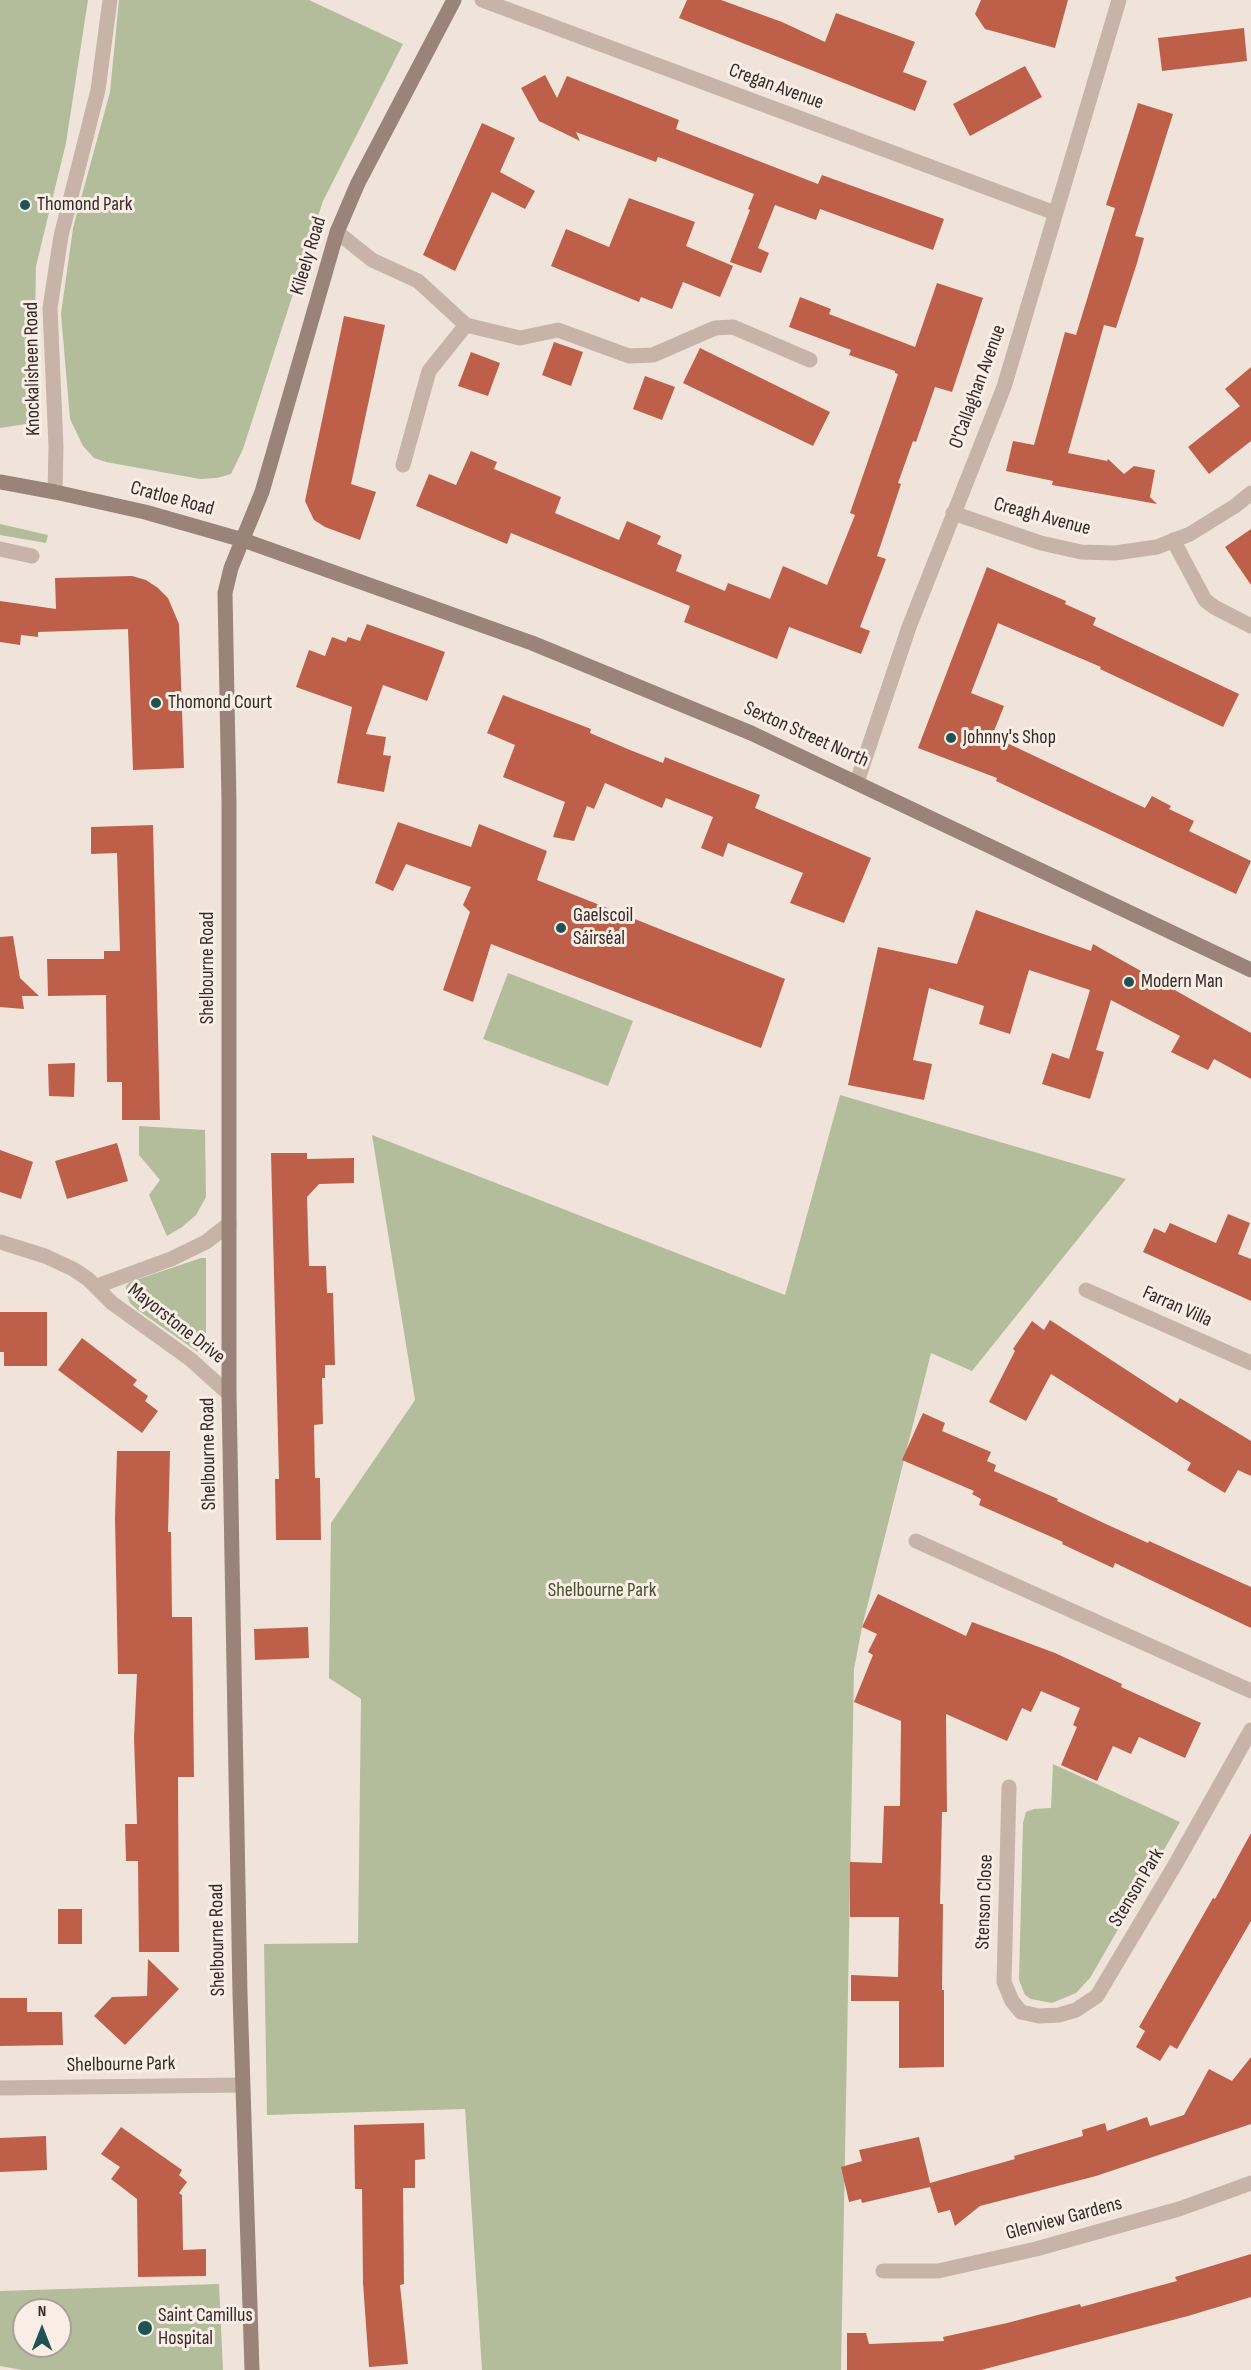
<!DOCTYPE html>
<html>
<head>
<meta charset="utf-8">
<style>
  body { margin:0 }
  #map { position:relative; width:1251px; height:2370px; overflow:hidden; background:#f0e4da; font-family:"Sofia Sans Condensed",sans-serif }
  canvas { display:block }
  .north { position:absolute; left:12px; top:2298px; width:60px; height:60px; box-sizing:border-box; background:#f8eee6; border:2px solid #aaa09a; border-radius:50%; rotate:0deg; font-size:16px; font-weight:700; line-height:24px; text-align:center; color:#342a27 }
  .north::after { content:''; display:block; margin:auto; width:21px; height:27px; background:#1f5252; clip-path:polygon(50% 0,100% 100%,50% 72%,0 100%) }
</style>
</head>
<body>
<div id="map">
<canvas width="1251" height="2370"></canvas>
<div class="north">N</div>
</div>
<script>
const ctx = document.querySelector('canvas').getContext('2d');
ctx.lineJoin = 'round';
function paint(path, color) {
  ctx.fillStyle = color;
  ctx.fill(path, 'evenodd');
}
function shape(rows) {
  const path = new Path2D();
  for (const r of rows) {
    path.moveTo(r[0], r[1]);
    for (let i = 2; i < r.length; i += 2) path.lineTo(r[i], r[i + 1]);
  }
  return path;
}
function stroke(path, color, width, dash) {
  ctx.strokeStyle = color;
  ctx.lineWidth = width;
  ctx.lineCap = dash ? 'butt' : 'round';
  ctx.setLineDash(dash || []);
  ctx.stroke(path);
}
function drawText(font, color, halo, rows, align = 'center') {
  ctx.font = font + ' "Sofia Sans Condensed",sans-serif';
  ctx.lineWidth = 6;
  ctx.setLineDash([]);
  ctx.textBaseline = 'middle';
  ctx.strokeStyle = halo;
  ctx.fillStyle = color;
  for (const [text, x, y, turn = 0] of rows) {
    ctx.save();
    ctx.translate(x, y);
    ctx.rotate((+turn || 0) * Math.PI / 180);
    ctx.textAlign = isNaN(turn) ? turn : align;
    if (halo) ctx.strokeText(text, 0, 0);
    ctx.fillText(text, 0, 0);
    ctx.restore();
  }
}
paint(shape([
  [0,0,88,0,66,143,36,266,33,423,0,428],
  [119,0,309,0,403,44,323,201,243,449,231,474,217,478,200,479,106,462,94,458,83,446,70,419,61,314,73,228,110,92],
  [0,524,48,535,46,543,0,535],
  [508,973,633,1021,608,1086,483,1039],
  [840,1095,1126,1179,972,1371,931,1353,862,1627,854,1669,841,2370,482,2370,465,2109,267,2115,264,1944,358,1943,361,1699,329,1678,331,1523,415,1400,372,1135,785,1295],
  [139,1126,205,1130,206,1197,196,1215,182,1227,167,1236,149,1195,160,1180,139,1155],
  [201,1258,206,1258,206,1352,198,1352,139,1311,130,1303,126,1292,126,1286,130,1282],
  [1053,1764,1180,1822,1090,1978,1076,1993,1052,2003,1031,1999,1025,1995,1019,1980,1023,1823,1026,1812,1034,1809,1051,1808],
  [219,2284,223,2370,22,2370,0,2366,0,2291],
  [24,2310,60,2310,60,2346,24,2346]
]), '#b4bd9b');
paint(shape([
  [687,0,721,0,782,22,825,42,836,13,915,42,903,72,927,81,915,111,679,18],
  [981,0,1068,0,1055,48,985,29,975,14],
  [1244,28,1247,61,1162,71,1158,38],
  [1025,66,1042,97,970,136,953,104],
  [545,75,557,98,567,76,679,120,676,129,818,184,822,175,944,219,933,250,820,209,816,220,775,205,758,248,769,253,761,273,730,262,750,210,748,209,754,194,664,159,658,157,656,162,576,132,580,141,539,121,521,88],
  [1138,103,1173,114,1135,236,1144,238,1137,263,1116,328,1104,325,1068,453,1107,461,1108,459,1124,474,1134,466,1155,470,1150,497,1157,504,1052,485,1053,481,1006,471,1013,441,1034,445,1065,332,1076,335,1115,208,1106,205],
  [482,123,515,138,500,172,535,191,525,209,492,192,455,271,423,255],
  [629,198,695,222,686,246,733,266,720,297,683,282,672,309,641,297,639,302,551,266,566,229,609,247],
  [937,283,983,298,952,392,935,387,916,442,913,441,898,483,901,484,877,556,886,559,860,627,870,631,861,654,789,627,777,659,684,622,690,606,511,533,507,544,416,506,429,474,456,485,471,451,497,462,494,469,561,497,555,513,619,540,627,521,661,536,657,544,682,555,676,571,725,591,728,583,770,599,783,566,827,585,855,515,850,513,898,374,895,373,895,371,849,355,851,350,789,327,800,297,831,309,829,314,915,347],
  [344,316,385,325,351,484,376,492,360,540,325,527,314,520,305,501],
  [554,342,583,352,571,386,542,375],
  [700,348,830,412,813,446,683,383],
  [471,352,500,363,488,396,458,386],
  [1251,367,1251,441,1209,474,1188,447,1240,406,1225,389],
  [645,376,675,387,662,420,633,409],
  [1251,529,1251,585,1225,547],
  [987,567,1066,601,1065,604,1096,618,1093,625,1239,694,1223,727,1100,669,1101,667,998,623,971,693,1004,706,992,736,1145,808,1152,796,1171,806,1169,809,1194,821,1189,831,1251,861,1236,894,996,781,997,778,918,748],
  [132,576,146,580,158,588,168,598,179,624,184,768,133,770,128,629,38,632,38,637,21,635,20,645,0,642,0,601,56,609,55,578],
  [367,624,445,652,427,701,383,685,366,734,386,737,383,755,391,756,384,792,337,783,352,707,296,687,309,650,325,656,332,637,346,642,348,637,360,641],
  [503,695,591,729,590,733,630,750,663,763,665,757,760,795,755,808,871,858,844,923,790,903,803,873,728,843,723,857,701,848,713,817,666,798,662,808,605,783,594,809,587,806,574,841,553,837,565,802,503,777,515,745,487,733],
  [398,822,471,847,479,824,547,851,537,880,785,979,761,1048,491,944,473,1002,443,990,470,912,463,905,471,887,406,864,393,891,375,883],
  [153,825,160,1120,122,1120,122,1082,107,1082,106,995,48,996,47,959,104,959,104,951,120,951,117,853,91,854,91,827],
  [976,910,1091,951,1093,944,1251,1033,1251,1079,1214,1059,1208,1070,1171,1052,1180,1036,1111,1000,1096,1050,1104,1052,1090,1099,1042,1084,1052,1053,1069,1059,1090,990,1029,970,1010,1034,979,1024,984,1006,929,988,913,1060,932,1064,924,1100,848,1085,878,947,957,964],
  [13,936,20,978,39,996,22,996,24,1009,0,1007,0,937],
  [75,1063,74,1097,49,1096,48,1064],
  [117,1143,128,1181,67,1199,55,1161],
  [0,1150,33,1162,21,1199,0,1192],
  [271,1153,307,1153,307,1159,354,1158,354,1183,319,1184,307,1197,309,1266,326,1266,327,1293,333,1293,335,1365,325,1365,325,1378,322,1378,323,1424,314,1425,315,1478,320,1478,321,1540,276,1540,275,1479,279,1479],
  [1228,1214,1250,1223,1238,1254,1251,1259,1251,1301,1143,1252,1154,1228,1165,1233,1170,1223,1216,1243],
  [0,1312,47,1312,47,1366,4,1366,4,1352,0,1352],
  [1050,1320,1177,1403,1180,1398,1251,1441,1251,1476,1238,1470,1225,1493,1187,1470,1191,1463,1051,1374,1026,1421,989,1402,1015,1351,1013,1349,1032,1321,1044,1330],
  [82,1338,137,1380,133,1385,148,1396,145,1401,158,1411,142,1433,58,1370],
  [923,1413,945,1423,942,1431,991,1452,987,1461,996,1465,994,1471,1058,1499,1057,1501,1108,1525,1148,1543,1149,1541,1251,1587,1251,1628,1115,1563,1113,1568,1062,1544,1063,1542,979,1505,981,1499,972,1494,974,1491,902,1460],
  [117,1451,170,1451,168,1532,171,1532,172,1617,192,1617,194,1777,178,1777,179,1952,139,1952,138,1861,126,1861,125,1824,137,1824,134,1738,137,1674,118,1674,115,1518],
  [878,1594,966,1636,972,1622,1055,1653,1122,1684,1121,1687,1201,1723,1185,1758,1139,1737,1131,1754,1113,1746,1097,1781,1061,1765,1077,1727,1073,1725,1080,1708,1041,1691,1031,1712,1022,1708,1007,1741,946,1714,947,1812,942,1812,940,1904,943,1904,942,1990,944,1990,944,2067,899,2068,899,2001,851,2001,851,1975,898,1977,899,1917,850,1917,850,1862,882,1863,884,1806,900,1806,901,1721,854,1702,873,1655,868,1652,877,1634,862,1627],
  [308,1627,309,1658,255,1660,254,1629],
  [1251,1833,1251,1921,1177,2049,1170,2045,1160,2061,1136,2047,1145,2031,1139,2027,1213,1898,1215,1899],
  [58,1909,82,1909,82,1944,58,1944],
  [148,1959,179,1989,125,2045,94,2016,112,1997,147,1996],
  [0,1998,27,1998,27,2012,62,2012,63,2045,0,2046],
  [1251,2057,1251,2124,1096,2176,980,2206,955,2226,950,2210,938,2213,930,2187,862,2203,861,2199,849,2202,841,2167,862,2161,859,2150,919,2137,930,2183,1015,2159,1014,2156,1083,2136,1082,2130,1105,2123,1107,2131,1147,2117,1150,2126,1184,2115,1209,2069,1232,2081],
  [424,2123,425,2159,415,2160,415,2188,403,2188,404,2284,400,2285,408,2364,369,2367,363,2283,362,2189,355,2189,354,2125],
  [121,2127,182,2170,179,2175,187,2182,179,2193,182,2195,183,2250,206,2249,206,2276,138,2277,137,2199,111,2179,120,2167,101,2154],
  [46,2136,47,2170,0,2172,0,2138],
  [1251,2254,1251,2297,1188,2316,981,2370,847,2370,847,2333,866,2333,869,2344,944,2341,943,2337,1007,2323,1080,2304,1081,2307,1177,2281,1175,2277]
]), '#be5f4a');
stroke(shape([
  [482,0,1055,213],
  [337,232,372,260,418,281,466,325,520,338,558,330,629,356,653,355,715,328,733,327,810,360],
  [403,465,429,371,466,325],
  [55,492,56,447,50,308,61,236,98,90,110,0],
  [953,513,1041,543,1081,552,1115,553,1157,547,1190,534,1235,506,1251,493],
  [1173,540,1205,600,1214,607,1251,626],
  [0,549,32,556],
  [857,782,909,627,1004,387,1119,0],
  [0,1242,45,1256,73,1269,88,1279,112,1303,190,1359,229,1394],
  [97,1286,171,1259,206,1242,229,1224],
  [1086,1290,1251,1363],
  [916,1541,1251,1691],
  [1009,1787,1004,1982,1012,2001,1021,2012,1039,2016,1059,2015,1076,2010,1097,1996,1175,1865,1251,1730],
  [0,2088,242,2085],
  [883,2271,938,2271,1036,2249,1179,2209,1251,2183]
]), '#c7b3a7', 15);
stroke(shape([
  [0,482,55,492,145,512,243,540,532,643,751,733,1251,970],
  [252,2370,240,1994,229,1394,229,802,225,593,231,568,262,492,337,232,358,183,454,0]
]), '#9a8379', 15);
for (const [x, y, r, color] of [
  [25,205,6,"#1f5252"],
  [156,703,6,"#1f5252"],
  [951,738,6,"#1f5252"],
  [561,928,6,"#1f5252"],
  [1129,982,6,"#1f5252"],
  [145,2328,8,"#1f5252"]
]) {
  const dot = new Path2D();
  dot.arc(x, y, r, 0, 2 * Math.PI);
  ctx.fillStyle = color;
  ctx.fill(dot);
  stroke(dot, '#f8eee6', 2);
}
drawText('20px', '#342a27', '#f8eee6', [
  ["Cregan Avenue",776,87,20],
  ["Kileely Road",309,256,-73],
  ["Knockalisheen Road",33,369,-91],
  ["O'Callaghan Avenue",978,387,-70],
  ["Cratloe Road",172,499,15],
  ["Creagh Avenue",1042,517,15],
  ["Sexton Street North",806,735,24],
  ["Shelbourne Road",208,968,-90],
  ["Farran Villa",1177,1307,24],
  ["Mayorstone Drive",176,1324,38],
  ["Shelbourne Road",209,1454,-91],
  ["Stenson Park",1137,1888,-59],
  ["Stenson Close",985,1902,-88],
  ["Shelbourne Road",218,1940,-91],
  ["Shelbourne Park",121,2065,-1],
  ["Glenview Gardens",1064,2219,-15]
]);
drawText('20px', '#342a27', '#f8eee6', [
  ["Thomond Park",37,205],
  ["Thomond Court",168,703],
  ["Johnny's Shop",963,738],
  ["Gaelscoil",573,916],
  ["Sáirséal",573,939],
  ["Modern Man",1141,982],
  ["Saint Camillus",158,2316],
  ["Hospital",158,2339]
], 'left');
drawText('20px', '#45502c', '#f8eee6', [
  ["Shelbourne Park",602,1591]
]);
</script>
</body>
</html>
